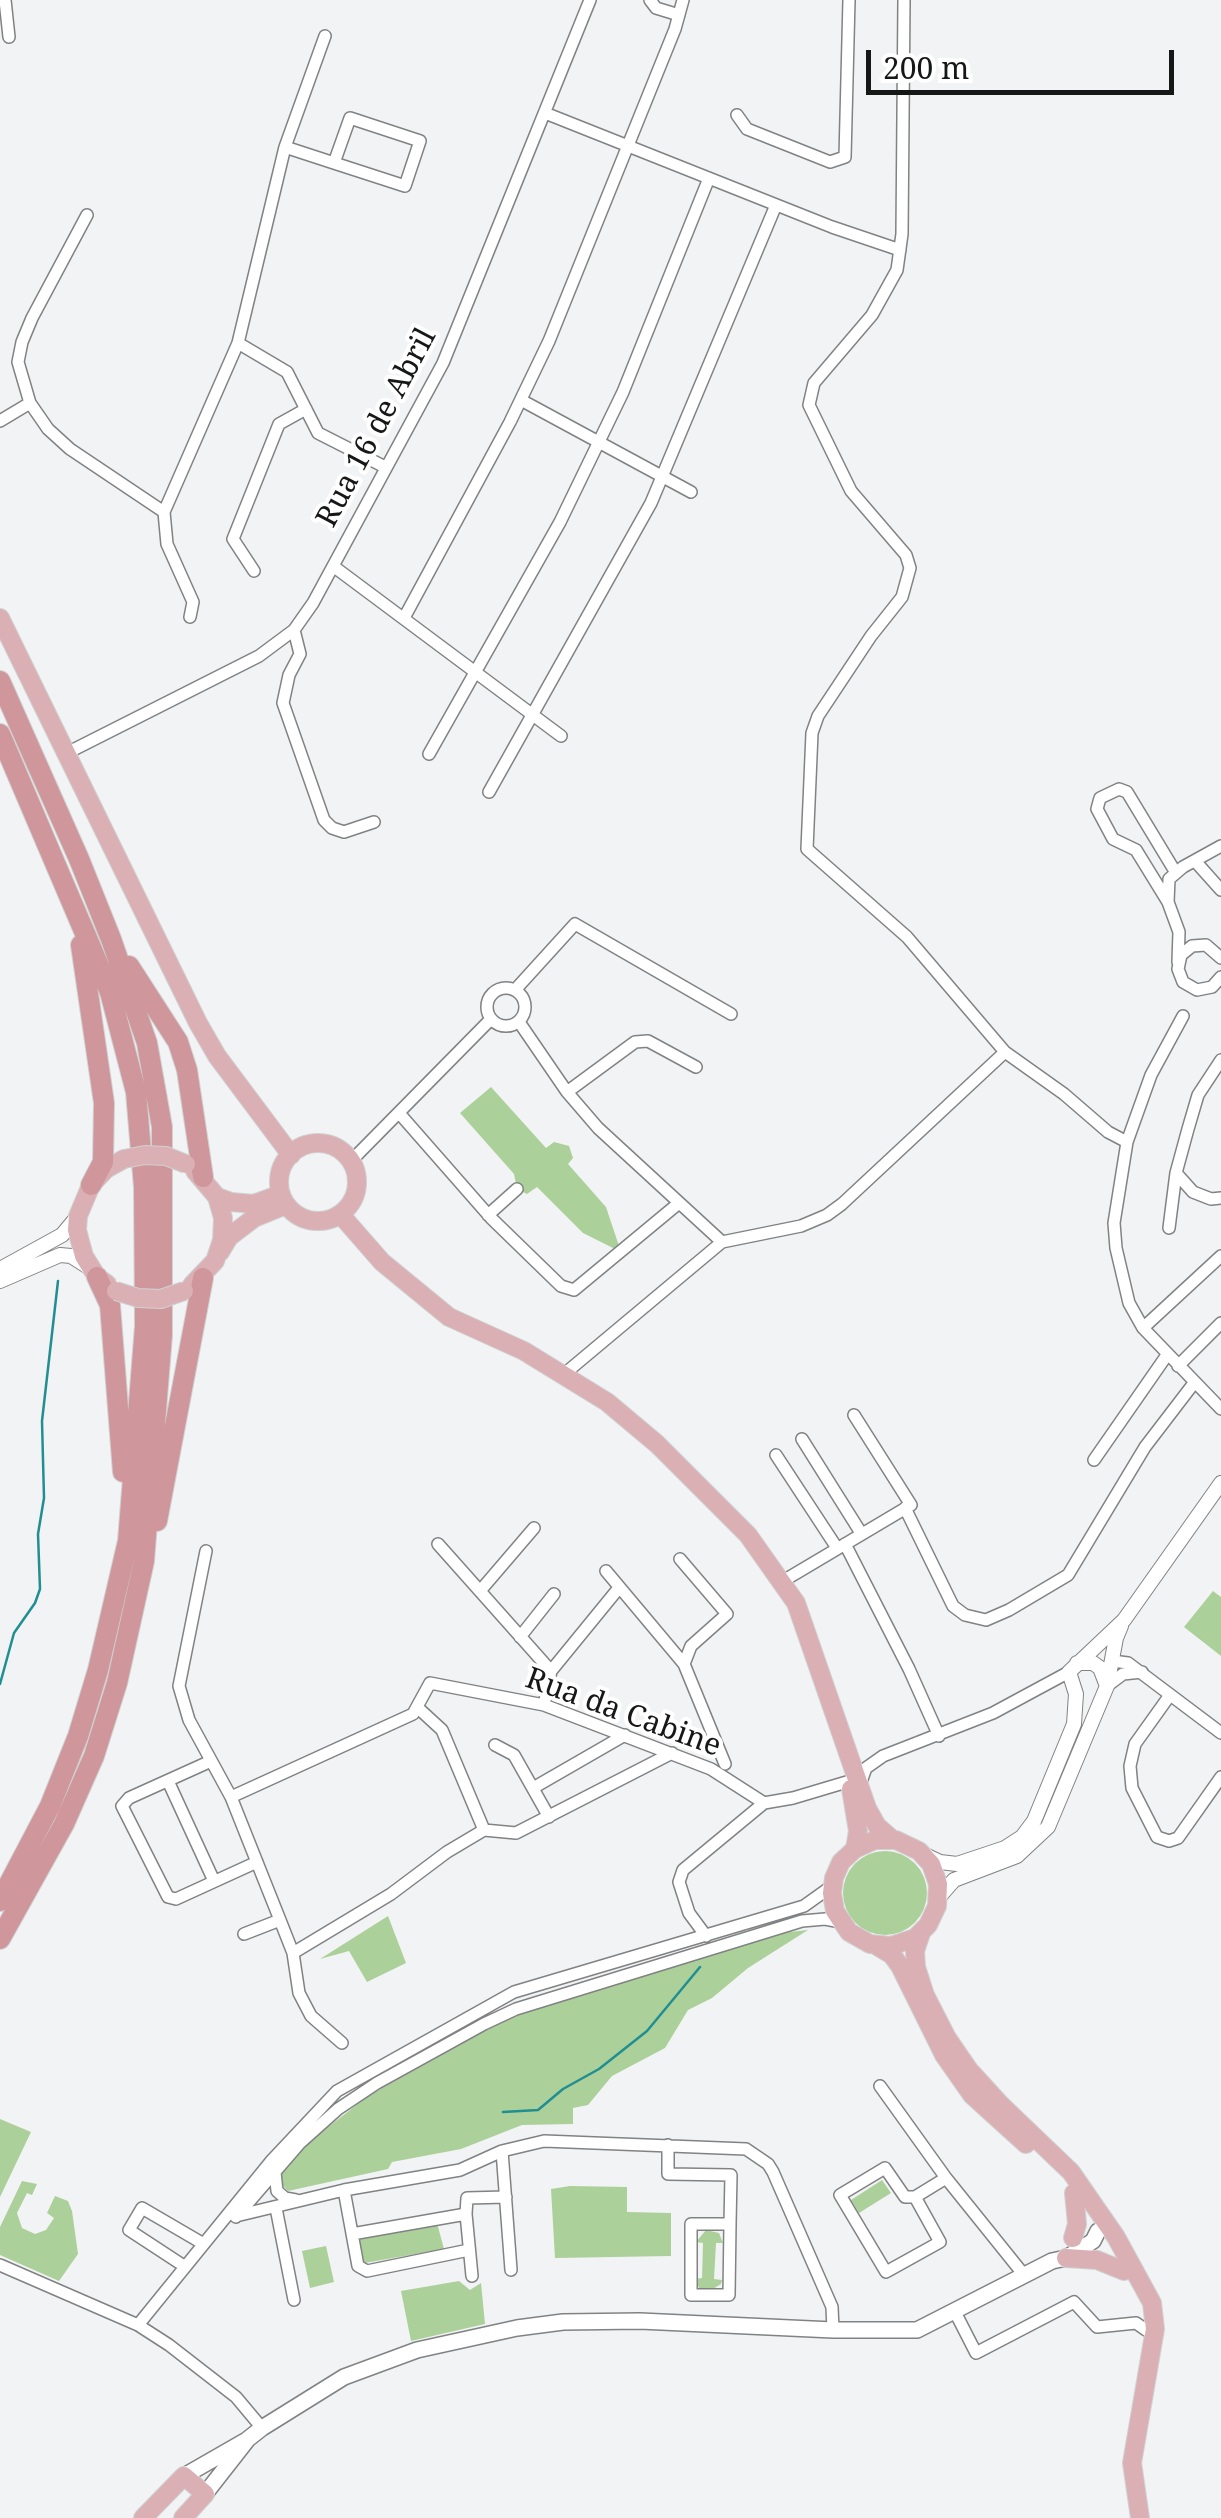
<!DOCTYPE html>
<html>
<head>
<meta charset="utf-8">
<style>
  body { margin:0 }
  #map { position:relative; width:1221px; height:2518px; overflow:hidden; background:#f2f3f4; font-family:"Noto Serif",serif }
  canvas { display:block }
  .scale { position:absolute; left:866px; top:50px; width:308px; height:45px; box-sizing:border-box; border:5px solid #161717; border-top:0; padding-left:12px; font-size:30px; line-height:35px; white-space:nowrap; color:#161717; -webkit-text-stroke:8px #fff; paint-order:stroke }
</style>
</head>
<body>
<div id="map">
<canvas width="1221" height="2518"></canvas>
<div class="scale">200 m</div>
</div>
<script>
const ctx = document.querySelector('canvas').getContext('2d');
ctx.lineJoin = 'round';
function paint(path, color) {
  ctx.fillStyle = color;
  ctx.fill(path, 'evenodd');
}
function shape(rows) {
  const path = new Path2D();
  for (const r of rows) {
    if (r.length === 3) {
      path.moveTo(r[0] + r[2], r[1]);
      path.arc(r[0], r[1], r[2], 0, 2 * Math.PI);
      continue;
    }
    path.moveTo(r[0], r[1]);
    for (let i = 2; i < r.length; i += 2) path.lineTo(r[i], r[i + 1]);
  }
  return path;
}
function stroke(path, color, width, dash) {
  ctx.strokeStyle = color;
  ctx.lineWidth = width;
  ctx.lineCap = dash ? 'butt' : 'round';
  ctx.setLineDash(dash || []);
  ctx.stroke(path);
}
function drawText(font, color, halo, rows, align = 'center') {
  ctx.font = font + ' "Noto Serif",serif';
  ctx.lineWidth = 8;
  ctx.setLineDash([]);
  ctx.textBaseline = 'middle';
  ctx.strokeStyle = halo;
  ctx.fillStyle = color;
  for (const [text, x, y, turn = 0] of rows) {
    ctx.save();
    ctx.translate(x, y);
    ctx.rotate((+turn || 0) * Math.PI / 180);
    ctx.textAlign = isNaN(turn) ? turn : align;
    if (halo) ctx.strokeText(text, 0, 0);
    ctx.fillText(text, 0, 0);
    ctx.restore();
  }
}
paint(shape([
  [491,1087,546,1148,554,1142,569,1146,573,1158,568,1164,606,1207,621,1252,583,1233,537,1187,527,1194,517,1189,514,1174,460,1113],
  [1213,1591,1221,1597,1221,1656,1184,1627],
  [885,1893,42],
  [388,1916,406,1963,367,1982,349,1951,320,1959],
  [808,1930,748,1968,712,1998,688,2010,665,2048,612,2076,588,2105,573,2108,573,2124,522,2125,461,2149,392,2162,388,2169,288,2191,280,2183,283,2162,368,2096,518,2013,789,1932],
  [0,2119,31,2132,0,2197],
  [882,2180,891,2193,859,2213,851,2200],
  [22,2181,37,2184,32,2195,27,2193,17,2213,22,2228,35,2234,46,2230,54,2218,47,2213,55,2196,68,2201,72,2211,78,2254,59,2281,0,2255,0,2227],
  [570,2186,627,2187,627,2212,671,2213,671,2256,555,2258,551,2189],
  [437,2223,444,2249,359,2264,355,2238],
  [706,2230,719,2233,723,2243,716,2243,714,2279,722,2280,721,2284,708,2292,699,2288,695,2279,702,2278,703,2243,696,2242],
  [326,2246,334,2282,310,2288,302,2251],
  [459,2281,470,2290,481,2283,485,2324,411,2341,401,2291]
]), '#acd09a');
stroke(shape([
  [0,1684,14,1633,35,1603,40,1589,38,1534,44,1498,42,1421,58,1281],
  [503,2112,538,2110,563,2089,599,2069,647,2031,700,1967]
]), '#218f92', 2.5);
const minor = shape([
  [5,0,9,37],
  [650,0,656,8,679,15],
  [904,0,902,234,897,270,872,315,814,383,809,405,851,491,906,555,910,568,902,597,871,636,818,716,812,733,807,849,907,937,1005,1052,1064,1094,1108,1132,1127,1142],
  [545,113,832,227,900,250],
  [737,115,747,129,830,162,845,157,849,0],
  [285,147,334,163,405,186,420,141,350,118,334,163],
  [87,215,32,318,22,342,18,362,30,403,48,429,70,449,164,512],
  [238,343,287,372,318,433,385,467],
  [521,400,691,492],
  [0,421,30,403],
  [333,566,561,736],
  [254,571,233,539,279,424,306,409],
  [190,617,193,602,167,544,164,512,238,343,285,147,325,36],
  [404,618,510,422,549,341,675,29,683,0],
  [294,630,300,654,289,675,283,703,324,820,332,828,344,832,374,822],
  [65,754,259,656,294,630,313,603,443,363,590,0],
  [429,754,560,522,623,392,709,178],
  [489,792,651,503,776,205],
  [1195,861,1221,890],
  [1168,902,1136,850,1113,839,1097,809,1100,798,1119,789,1127,792,1176,873],
  [1221,958,1206,945,1192,946,1181,955,1178,969,1183,982,1197,990,1212,987,1221,977],
  [1178,962,1179,932,1168,902,1169,879,1183,867,1221,846],
  [506,1007,19],
  [515,990,575,924,731,1014],
  [1183,1016,1151,1075,1127,1142,1114,1223,1116,1248,1129,1303,1143,1328,1221,1409],
  [519,1022,567,1092,598,1128,722,1242],
  [567,1092,635,1042,648,1041,696,1067],
  [399,1113,491,1218,561,1286,574,1290,679,1203],
  [351,1161,491,1019],
  [1176,1173,1193,1192,1211,1199,1221,1198],
  [488,1215,517,1189],
  [1169,1228,1176,1173,1188,1129,1198,1095,1221,1060],
  [1143,1328,1221,1256],
  [1178,1366,1221,1323],
  [563,1375,722,1242,801,1226,827,1215,842,1204,1005,1052],
  [802,1439,861,1533],
  [776,1455,837,1548],
  [1094,1460,1167,1355],
  [905,1508,953,1606,965,1615,986,1620,1009,1610,1068,1575,1145,1447,1194,1383],
  [438,1544,551,1671],
  [845,1544,909,1669,939,1736],
  [206,1551,179,1686,189,1720,231,1797,280,1920,293,1953,299,1993,311,2016,342,2043],
  [680,1559,727,1614,691,1646,684,1664],
  [606,1571,684,1664,725,1764],
  [783,1581,911,1505,854,1415],
  [480,1591,534,1528],
  [520,1637,554,1594],
  [1112,1661,1128,1663,1221,1733],
  [1107,1686,1123,1674,1142,1672],
  [1170,1695,1135,1744,1130,1766,1132,1788,1157,1837,1169,1841,1178,1838,1221,1777],
  [544,1705,551,1671,618,1589],
  [417,1707,442,1730,484,1830],
  [495,1745,514,1755,549,1817],
  [211,1761,129,1798,122,1806,168,1897,176,1899,257,1862],
  [168,1781,214,1881],
  [861,1782,866,1768,883,1756,993,1713,1069,1672],
  [533,1788,625,1735],
  [231,1797,413,1714,430,1683,544,1705,711,1769,764,1803,793,1798,850,1781],
  [244,1934,280,1920],
  [706,1936,689,1913,679,1882,683,1870,764,1803],
  [293,1953,391,1894,447,1852,484,1830,516,1833,672,1753],
  [880,2086,946,2178,1024,2275],
  [668,2145,668,2174,731,2175,730,2224],
  [502,2151,511,2270],
  [275,2172,277,2191,285,2198,296,2200],
  [344,2190,358,2266,367,2271,469,2250],
  [915,2197,940,2242,886,2272,840,2195,885,2168,905,2197,915,2197,946,2178],
  [276,2208,294,2300],
  [236,2216,344,2190,460,2170,502,2151,544,2141,746,2149,768,2164,773,2172,832,2307,833,2330],
  [236,2217,300,2143,338,2109,377,2083,484,2024,516,2009,802,1921,825,1919,841,1922],
  [691,2224,730,2224,729,2295,691,2295,691,2224],
  [352,2234,466,2214],
  [0,2265,138,2325,169,2345,236,2397,262,2428],
  [184,2266,129,2230,142,2208,202,2243],
  [472,2276,466,2214,467,2198,506,2197],
  [955,2312,976,2353,1074,2302,1097,2327,1136,2323,1146,2330],
  [138,2325,272,2160,337,2091,514,1992,804,1906,832,1886]
]);
const tertiary = shape([
  [0,1269,62,1235,78,1216],
  [0,1281,60,1255,71,1256,90,1268],
  [1077,1663,1093,1663,1100,1668,1107,1686],
  [923,1854,940,1862,957,1864,1005,1848,1022,1837,1034,1821,1074,1724,1076,1694,1069,1672,1124,1620,1221,1483],
  [939,1897,954,1880,1017,1856,1048,1827,1107,1686,1116,1638,1121,1626]
]);
const secondary = shape([
  [184,2476,245,2441],
  [205,2494,248,2439,262,2428,344,2377,417,2350,517,2328,563,2322,640,2321,833,2330,917,2330,1052,2261,1066,2258,1093,2241,1098,2231]
]);
const primary = shape([
  [0,618,198,1023,217,1056,291,1155],
  [318,1182,39],
  [217,1197,231,1202,254,1204,281,1194],
  [340,1214,382,1262,449,1317,524,1351,607,1402,657,1444,748,1535,796,1603,867,1808,877,1826,893,1840],
  [220,1252,229,1237,254,1218,286,1205],
  [107,1284,97,1277,84,1256,77,1230,78,1216,91,1185,106,1169,124,1159],
  [192,1285,215,1261,222,1240,223,1218,217,1197,195,1171],
  [851,1789,858,1831,855,1849,841,1862,834,1878,832,1893,835,1911,849,1932,870,1944,891,1946,915,1938,928,1925,937,1906,938,1884,931,1864,919,1851,896,1840,875,1840,855,1849],
  [921,1933,915,1951,916,1967,925,1995,947,2038,969,2070,1001,2105,1071,2172,1116,2237,1152,2303,1155,2329,1132,2463,1140,2518],
  [877,1946,892,1955,900,1966,944,2055,972,2095,1026,2144],
  [1073,2238,1077,2224,1074,2193],
  [1066,2258,1097,2260,1124,2271],
  [143,2518,184,2476,205,2494,183,2518]
]);
const trunk = shape([
  [0,681,79,859,111,939,147,1043,162,1127,162,1335,144,1561,117,1683,94,1756,64,1824,0,1939],
  [0,734,110,992,136,1092,144,1187,145,1326,128,1541,98,1670,78,1736,50,1806,0,1901],
  [81,945,104,1103,103,1162,91,1185],
  [129,966,178,1042,187,1070,203,1177],
  [97,1277,110,1305,123,1472],
  [157,1521,203,1278]
]);
stroke(minor, '#818283', 14);
stroke(tertiary, '#818283', 16);
stroke(secondary, '#818283', 18);
stroke(primary, '#d0d1d1', 20);
stroke(trunk, '#d0d1d1', 22);
stroke(minor, '#fff', 11);
stroke(tertiary, '#fff', 14);
stroke(secondary, '#fff', 15);
stroke(primary, '#dbb0b5', 18);
stroke(trunk, '#cf969c', 20);
const primaryBridge = shape([
  [124,1159,145,1155,166,1156,186,1164],
  [116,1291,138,1298,161,1299,184,1291]
]);
stroke(primaryBridge, '#d0d1d1', 20, []);
stroke(primaryBridge, '#dbb0b5', 18);
drawText('30px', '#161717', '#fff', [
  ["Rua 16 de Abril",377,428,-62],
  ["Rua da Cabine",623,1713,20]
]);
</script>
</body>
</html>
